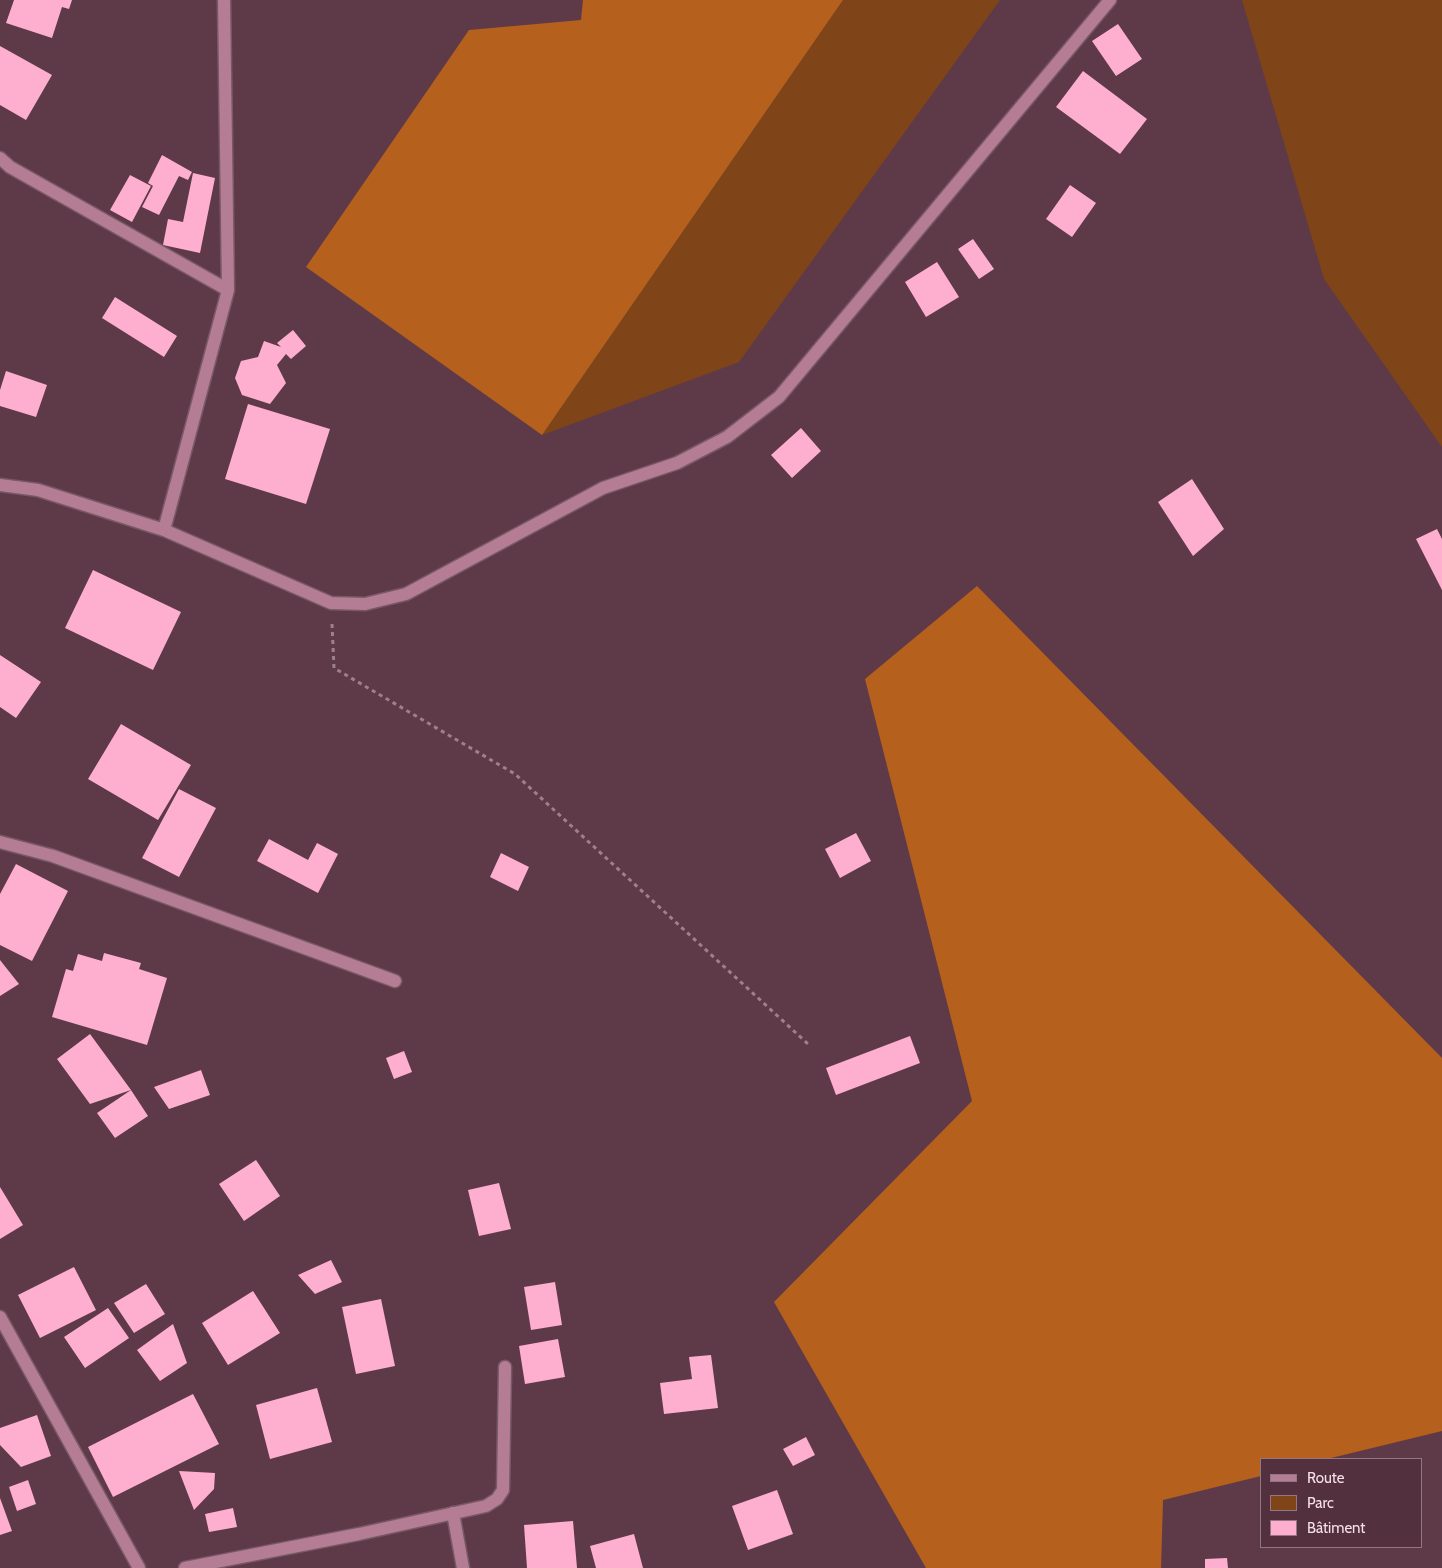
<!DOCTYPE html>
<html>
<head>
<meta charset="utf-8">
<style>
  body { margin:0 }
  #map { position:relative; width:1442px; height:1568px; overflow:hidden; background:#5e3a49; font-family:Cabin,sans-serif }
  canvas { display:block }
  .legend { position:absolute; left:1260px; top:1458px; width:162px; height:90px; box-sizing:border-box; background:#53303e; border:1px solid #947682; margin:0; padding:6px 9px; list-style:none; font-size:15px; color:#f6e0e8 }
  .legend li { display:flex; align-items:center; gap:10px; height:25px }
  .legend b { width:25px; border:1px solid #947682 }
</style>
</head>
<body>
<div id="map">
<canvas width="1442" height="1568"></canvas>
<ul class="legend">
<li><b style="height:6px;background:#b47d93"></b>Route</li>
<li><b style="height:14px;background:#7f4418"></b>Parc</li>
<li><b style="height:14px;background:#feafcf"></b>Bâtiment</li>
</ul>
</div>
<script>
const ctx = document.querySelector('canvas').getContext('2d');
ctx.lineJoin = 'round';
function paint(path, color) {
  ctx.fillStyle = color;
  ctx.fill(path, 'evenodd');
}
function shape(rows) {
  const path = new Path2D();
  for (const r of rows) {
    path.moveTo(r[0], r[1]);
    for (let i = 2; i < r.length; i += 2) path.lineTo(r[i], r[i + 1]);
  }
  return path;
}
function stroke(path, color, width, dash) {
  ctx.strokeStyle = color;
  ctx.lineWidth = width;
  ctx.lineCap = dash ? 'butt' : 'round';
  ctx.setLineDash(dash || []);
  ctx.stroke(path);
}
paint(shape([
  [843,0,1000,0,739,362,542,435],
  [1242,0,1442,0,1442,447,1324,279]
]), '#7f4418');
paint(shape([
  [583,0,843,0,542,435,306,267,469,30,581,20],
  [977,586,1442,1058,1442,1431,1327,1459,1261,1459,1261,1476,1163,1500,1161,1568,926,1568,774,1302,972,1101,865,679]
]), '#b5601d');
paint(shape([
  [14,0,72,0,69,9,62,7,52,38,6,23],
  [1118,24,1142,59,1116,76,1092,41],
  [0,46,52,75,26,120,0,105],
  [1083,71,1147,119,1120,154,1056,107],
  [162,155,192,172,188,180,179,176,159,215,142,207,153,186,148,183],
  [193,173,215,178,200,253,163,245,168,219,183,222],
  [130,175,151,186,132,222,110,210],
  [1070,185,1096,203,1072,237,1046,219],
  [973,239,994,269,979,279,958,249],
  [937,262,959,297,926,317,905,282],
  [115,297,177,336,164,357,102,318],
  [293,330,306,346,291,359,286,354,277,365,286,383,270,404,242,395,235,378,241,361,258,357,264,341,281,347,277,343],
  [6,371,47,385,36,417,0,406,0,390],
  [248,404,330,429,306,504,225,479],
  [801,428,821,451,792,478,771,455],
  [1192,479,1224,529,1193,556,1158,502],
  [1437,529,1442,539,1442,590,1416,539],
  [93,570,181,612,153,670,65,628],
  [0,655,41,682,16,718,0,707],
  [121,724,191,765,158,820,88,779],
  [179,789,216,808,179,877,142,858],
  [856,833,871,861,840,878,825,849],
  [269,839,308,860,317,843,338,854,318,893,257,861],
  [501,853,529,867,518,891,490,877],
  [16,864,68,891,32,961,0,945,0,894],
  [104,953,141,963,139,969,167,978,147,1045,52,1017,66,969,73,971,78,954,102,961],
  [0,960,19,984,0,996],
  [90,1034,131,1090,90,1104,57,1059],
  [910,1036,920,1063,836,1095,826,1068],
  [404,1051,412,1072,394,1079,386,1058],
  [201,1070,210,1095,169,1109,154,1087],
  [131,1090,148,1116,115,1138,97,1113],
  [256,1160,280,1196,244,1221,219,1184],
  [499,1183,511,1229,479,1236,468,1190],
  [0,1187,23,1225,0,1239],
  [331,1260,342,1282,315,1294,298,1275],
  [74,1267,96,1310,40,1338,18,1295],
  [555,1282,562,1325,531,1330,524,1287],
  [146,1284,165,1314,134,1333,114,1303],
  [253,1291,280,1333,228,1365,202,1323],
  [381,1299,395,1366,356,1374,342,1307],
  [108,1308,129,1338,85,1368,64,1337],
  [173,1324,187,1363,160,1381,137,1350],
  [558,1339,565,1377,525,1384,519,1346],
  [711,1355,718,1408,664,1414,660,1383,692,1379,689,1357],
  [317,1388,332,1442,270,1459,256,1405],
  [193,1394,219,1444,113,1497,88,1447],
  [37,1415,51,1456,21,1467,0,1445,0,1428],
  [806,1437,815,1455,793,1466,783,1449],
  [179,1471,215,1473,214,1489,194,1510],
  [28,1480,36,1504,17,1511,9,1487],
  [777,1490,793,1534,748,1550,732,1506],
  [0,1498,12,1531,0,1535],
  [233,1508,237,1527,209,1532,205,1514],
  [573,1521,577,1568,527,1568,524,1525],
  [634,1534,643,1568,596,1568,590,1546],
  [1227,1558,1228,1568,1205,1568,1205,1559]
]), '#feafcf');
const minor = shape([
  [0,158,10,167,228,290],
  [0,485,38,490,164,530,331,603,365,604,406,594,603,488,677,463,727,437,779,397,1110,0],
  [164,530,228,290,224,0],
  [0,842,53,856,395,981],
  [0,1317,139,1568],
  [453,1513,463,1568],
  [185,1568,359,1534,486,1506,497,1499,503,1490,505,1367]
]);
stroke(minor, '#795866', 15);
stroke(shape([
  [332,624,334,668,515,774,808,1044]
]), '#9e808c', 3, [4, 4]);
stroke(minor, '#b47d93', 12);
</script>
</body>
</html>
